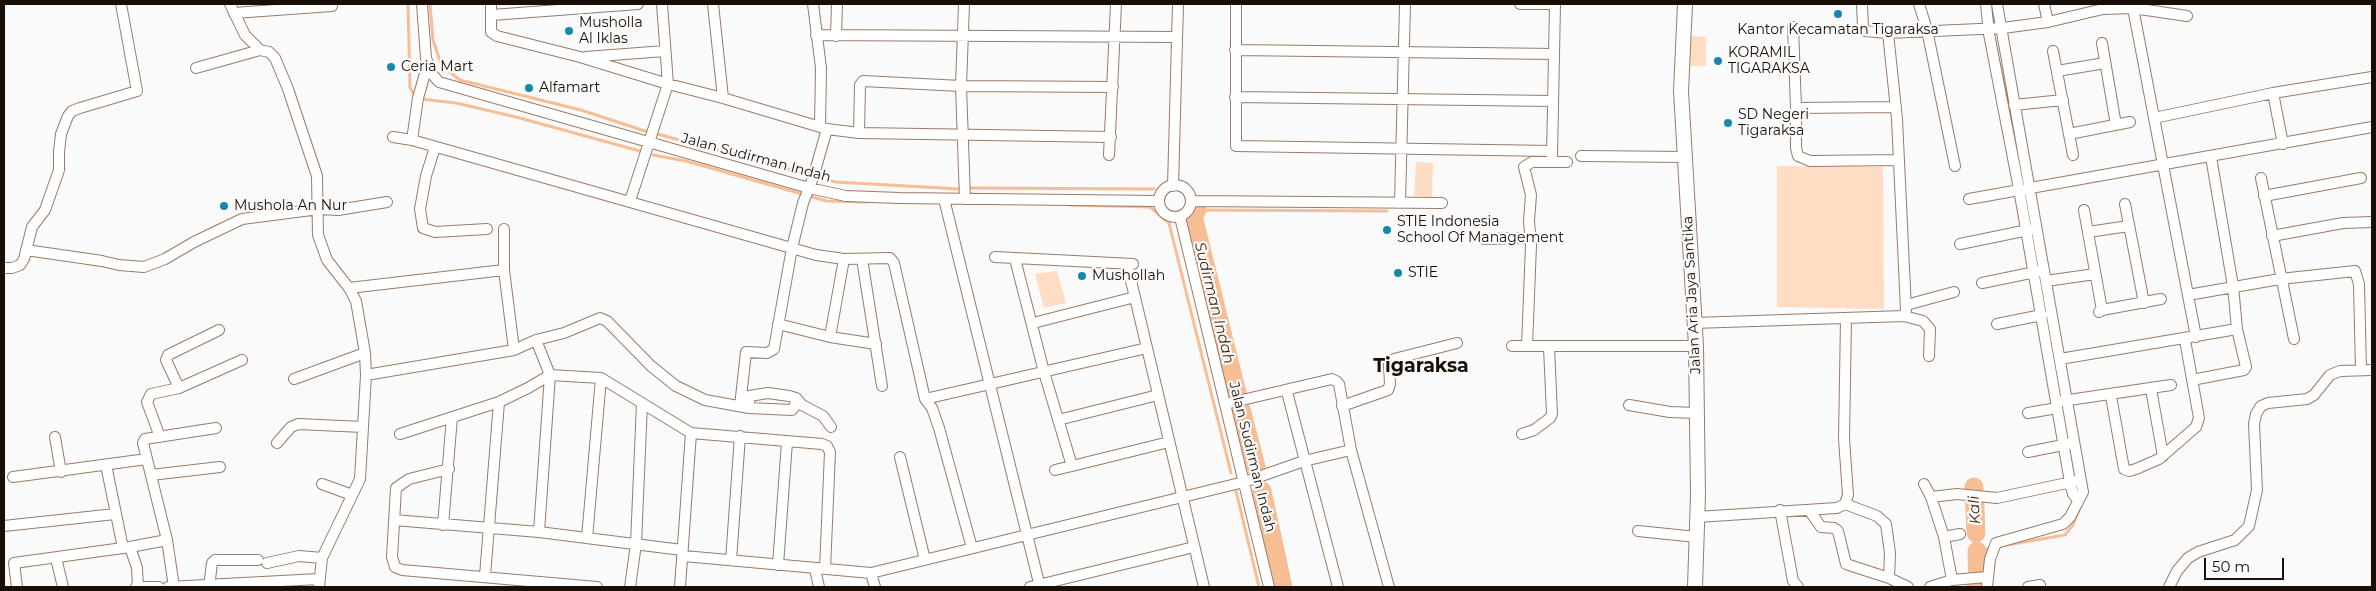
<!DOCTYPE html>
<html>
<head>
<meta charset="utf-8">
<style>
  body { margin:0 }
  #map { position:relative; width:2376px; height:591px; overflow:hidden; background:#fafafa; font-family:Montserrat,sans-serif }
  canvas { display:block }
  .frame { position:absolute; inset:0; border:5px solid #1a0f07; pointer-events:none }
  .scale { position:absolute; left:2204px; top:558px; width:80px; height:22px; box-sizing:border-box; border:2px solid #1a0f07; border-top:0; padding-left:6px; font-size:15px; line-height:18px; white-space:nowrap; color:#1a0f07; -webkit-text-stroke:4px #fafafa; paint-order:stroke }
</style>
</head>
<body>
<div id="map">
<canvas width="2376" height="591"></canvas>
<div class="frame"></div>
<div class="scale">50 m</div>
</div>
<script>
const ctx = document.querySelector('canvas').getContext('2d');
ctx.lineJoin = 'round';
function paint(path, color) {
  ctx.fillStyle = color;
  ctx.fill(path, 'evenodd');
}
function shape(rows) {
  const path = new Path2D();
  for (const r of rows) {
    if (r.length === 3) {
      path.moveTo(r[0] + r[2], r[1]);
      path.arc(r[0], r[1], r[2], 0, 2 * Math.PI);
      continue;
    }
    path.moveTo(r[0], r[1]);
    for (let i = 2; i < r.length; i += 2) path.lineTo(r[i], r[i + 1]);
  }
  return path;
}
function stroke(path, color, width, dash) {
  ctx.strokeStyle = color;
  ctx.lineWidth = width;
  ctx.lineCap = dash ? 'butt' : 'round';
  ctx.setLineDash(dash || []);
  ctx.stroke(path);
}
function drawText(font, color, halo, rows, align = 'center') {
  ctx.font = font + ' Montserrat,sans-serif';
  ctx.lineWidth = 4.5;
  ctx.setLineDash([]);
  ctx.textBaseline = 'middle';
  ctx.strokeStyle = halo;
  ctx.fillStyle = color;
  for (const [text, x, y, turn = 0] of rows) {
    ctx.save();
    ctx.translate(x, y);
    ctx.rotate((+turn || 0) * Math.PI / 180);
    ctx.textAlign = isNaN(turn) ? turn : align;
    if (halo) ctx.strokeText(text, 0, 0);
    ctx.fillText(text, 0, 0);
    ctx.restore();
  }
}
paint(shape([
  [1690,36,1706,37,1706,66,1689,66],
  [1416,162,1433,163,1432,197,1414,196],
  [1777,166,1883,167,1884,309,1777,307],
  [1057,271,1066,303,1044,308,1035,274]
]), '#ffdcc4');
stroke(shape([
  [408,4,410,88,415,96],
  [430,4,433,40,440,61,447,70,460,80,581,110,648,132],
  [1991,4,1995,12,1994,20],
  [2000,66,2023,182],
  [421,99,456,103,516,117,640,151],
  [657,134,810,175],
  [653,155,686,161,802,194],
  [818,177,836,182,959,189],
  [967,188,1154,189],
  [809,196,827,201,868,202],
  [2026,198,2030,225],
  [1069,205,1150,207,1169,223,1231,473],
  [1197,210,1387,211],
  [2032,233,2038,266],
  [2039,276,2061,398],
  [2062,405,2068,436],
  [2073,463,2075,476],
  [1236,491,1259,587],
  [2001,546,2065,535,2073,525,2081,505],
  [1977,551,1992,548]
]), '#f7be96', 3);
stroke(shape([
  [1197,210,1193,216,1238,397],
  [1241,409,1256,467],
  [1974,487,1976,533],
  [1262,491,1283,587],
  [1976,587,1978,583,1977,551]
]), '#f7be96', 19);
const street = shape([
  [230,4,245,35,260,50,269,52,275,58,288,89,317,176,318,235,327,260,349,288,356,301,365,353,366,375,360,479,322,558,319,587],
  [422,4,426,58,432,74,439,82,809,188,846,196,899,198,1158,201],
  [491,4,491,32,497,36,580,57,668,84,723,98,827,129,859,133,1111,137],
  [713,4,723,98],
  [813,4,821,68,820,127],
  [964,4,961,86,965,199],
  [1236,4,1236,146,1552,151],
  [1520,4,1555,4],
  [1862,4,1863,28,1865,31,1888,33,2003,28,2048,22,2103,9,2133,8,2196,337],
  [1919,4,1927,30,1955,166],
  [1986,4,1989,34,2019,189,2070,482,2073,494,2078,500],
  [2044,4,2048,22],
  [2133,8,2187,16],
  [234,13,332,6],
  [492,15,638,4],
  [1793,27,1796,108],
  [1888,33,1897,119,1906,310,1904,316],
  [816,35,1177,37],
  [836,36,837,4],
  [2102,43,2116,125],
  [1235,50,1554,54],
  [2053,51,2073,155],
  [586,57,665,51],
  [196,68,260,50],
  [2057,71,2105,63],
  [2273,93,2283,144],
  [1235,97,1553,101],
  [2014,105,2063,100],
  [1896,107,1796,108,1796,148,1798,156,1810,161,1899,160],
  [2154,118,2273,93,2372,77],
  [859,133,860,85,863,81,961,86,1113,87],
  [2069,134,2130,122],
  [393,137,412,140,816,255,844,259,890,258,894,263,925,399,932,408,939,428,972,548],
  [412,140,418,98,428,63],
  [435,147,426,176,420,209,423,228,435,232,487,229],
  [1109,155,1116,4],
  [1581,156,1687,157],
  [1552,157,1555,4],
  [2261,178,2294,339],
  [1175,201,16],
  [1173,186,1178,4],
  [2264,196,2361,178],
  [944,199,1040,587],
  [1969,199,2372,127],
  [630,201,668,84,662,4],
  [1191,201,1442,203],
  [1400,203,1405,4],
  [2125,204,2144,303],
  [2084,210,2102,310,2099,312],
  [1180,217,1269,587],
  [504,229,504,270,514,350],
  [2088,232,2129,226],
  [2272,236,2343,223,2372,222],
  [1484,239,1530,238],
  [1960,244,2033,229],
  [26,250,102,261,119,265,144,267,165,259,194,242,242,219,319,209,338,210,387,202],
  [995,257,1133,264],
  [862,259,882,386],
  [1015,259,1044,372,1072,466,1055,470],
  [1127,264,1204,587],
  [4,268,12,268,20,265,24,259,32,227,45,210,59,170,59,152,61,134,68,116,72,111,80,108,137,91,121,4],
  [2046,281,2095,274],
  [1982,283,2040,271],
  [349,288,504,270],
  [2188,295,2280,279,2355,271,2359,284,2361,370],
  [1906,305,1954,292],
  [2102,310,2161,299],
  [1033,323,1135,297],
  [1694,323,1904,316,1923,321,1930,329,1929,356],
  [778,324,830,337,876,344],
  [1997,324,2042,315],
  [830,337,844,259],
  [536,340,550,375,539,532],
  [1512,346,1696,346],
  [1527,346,1531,245,1529,221,1531,195,1524,167,1532,162,1567,162],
  [2060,359,2237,329],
  [366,375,514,350,536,340,564,333,600,318,607,321,651,366,676,386,705,400,749,408,749,396,768,393,789,396,796,398,802,405,823,416,831,427],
  [294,379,365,353],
  [2192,380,2244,370,2246,367,2237,329,2233,286,2211,157],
  [179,388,242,360],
  [2151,389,2163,456],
  [1287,392,1338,587],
  [2111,396,2124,469,2129,471,2136,469,2159,459,2196,427,2199,418,2185,340],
  [925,399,1147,348],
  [2062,401,2171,385],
  [1225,404,1332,379,1336,381,1339,384,1351,450,1389,587],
  [1629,405,1670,412,1696,413],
  [740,406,746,352,767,353,774,349,792,248,803,203,813,178,827,129],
  [1342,406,1388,390,1390,384,1389,365,1394,359,1457,343],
  [749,408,792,410,795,406,796,398],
  [2028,413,2057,408],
  [1058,420,1158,395],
  [400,434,499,402,528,388,550,375,601,378,691,433,822,444,827,446,830,452,825,569],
  [1522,434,1534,430,1550,418,1552,414,1549,347],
  [55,437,61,472],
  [160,437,147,402,151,394,179,388,166,360,168,355,219,330],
  [277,443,291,427,298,424,363,427],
  [2028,452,2068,444],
  [900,457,925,560],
  [106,465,123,548],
  [1072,466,1169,442],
  [449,469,409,479,396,488,392,557,395,567,402,570,597,587],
  [151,475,220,467],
  [13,477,147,459],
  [322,484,352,495],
  [1924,484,1931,497,1957,494,1997,498,2076,481],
  [1931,497,1944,537,1952,580],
  [1845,504,1877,516,1886,524,1890,553,1889,578],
  [1780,510,1793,581,1798,587],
  [1809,510,1821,527,1834,528,1838,531,1846,564,1889,578,1908,587],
  [1697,517,1837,508,1845,504,1848,495,1844,439,1846,319],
  [394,520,539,532,682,550],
  [443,525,452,417],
  [4,526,115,514],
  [1638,531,1697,537],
  [1944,537,1960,534],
  [587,538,601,378],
  [130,547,137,568,138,587],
  [684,556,871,573,1244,482,1304,461,1351,450],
  [56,558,63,587],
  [731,560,740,436],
  [267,563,299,556,322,558],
  [778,565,787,442],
  [815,569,819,587],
  [871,573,875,587],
  [485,576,499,402],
  [17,587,14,563,130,547,167,540],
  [136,587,159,587],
  [168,587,319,579],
  [174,587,167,540,143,443,145,439,216,428],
  [209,587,212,563,215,560,258,560],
  [630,587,636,544,642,403],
  [680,587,691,433],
  [1030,587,1194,547],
  [1930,587,1952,580,1987,577],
  [1987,587,1990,559,1996,543,2063,524,2070,517,2083,492,1997,4],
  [2028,587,2040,585],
  [2169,587,2177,571,2188,558,2198,552,2235,540,2249,526,2257,490,2254,424,2256,414,2261,406,2268,403,2307,399,2314,395,2330,375,2340,371,2372,370]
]);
const secondary = shape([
  [1685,4,1681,91,1696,346,1698,495,1695,587]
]);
stroke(street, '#9a7b66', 12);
stroke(secondary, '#9a7b66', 16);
stroke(street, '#fff', 10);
stroke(secondary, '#fff', 14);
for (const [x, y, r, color] of [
  [1838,14,5,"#1887ad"],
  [569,31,5,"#1887ad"],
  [1718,61,5,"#1887ad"],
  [391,67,5,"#1887ad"],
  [529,88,5,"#1887ad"],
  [1728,123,5,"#1887ad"],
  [224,206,5,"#1887ad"],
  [1387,230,5,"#1887ad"],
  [1398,273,5,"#1887ad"],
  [1082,276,5,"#1887ad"]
]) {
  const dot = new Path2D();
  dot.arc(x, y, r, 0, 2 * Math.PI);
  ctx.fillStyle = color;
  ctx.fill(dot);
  stroke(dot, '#fafafa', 2);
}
drawText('14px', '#1a0f07', '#fafafa', [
  ["Musholla",579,23],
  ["Al Iklas",579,39],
  ["Kantor Kecamatan Tigaraksa",1838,30,"center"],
  ["KORAMIL",1728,53],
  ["TIGARAKSA",1728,69],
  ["Ceria Mart",401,67],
  ["Alfamart",539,88],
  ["SD Negeri",1738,115],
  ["Tigaraksa",1738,131],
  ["Mushola An Nur",234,206],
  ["STIE Indonesia",1397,222],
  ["School Of Management",1397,238],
  ["STIE",1408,273],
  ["Mushollah",1092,276]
], 'left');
drawText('14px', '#1a0f07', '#fafafa', [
  ["Jalan Sudirman Indah",756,158,15],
  ["Jalan Aria Jaya Santika",1692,295,-93],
  ["Jalan Sudirman Indah",1252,457,76]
]);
drawText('italic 15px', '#421e00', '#fafafa', [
  ["Sudirman Indah",1214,303,76],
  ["Kali",1975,510,-93]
]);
drawText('bold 19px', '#1a0f07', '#fafafa', [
  ["Tigaraksa",1421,366]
]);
</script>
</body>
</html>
